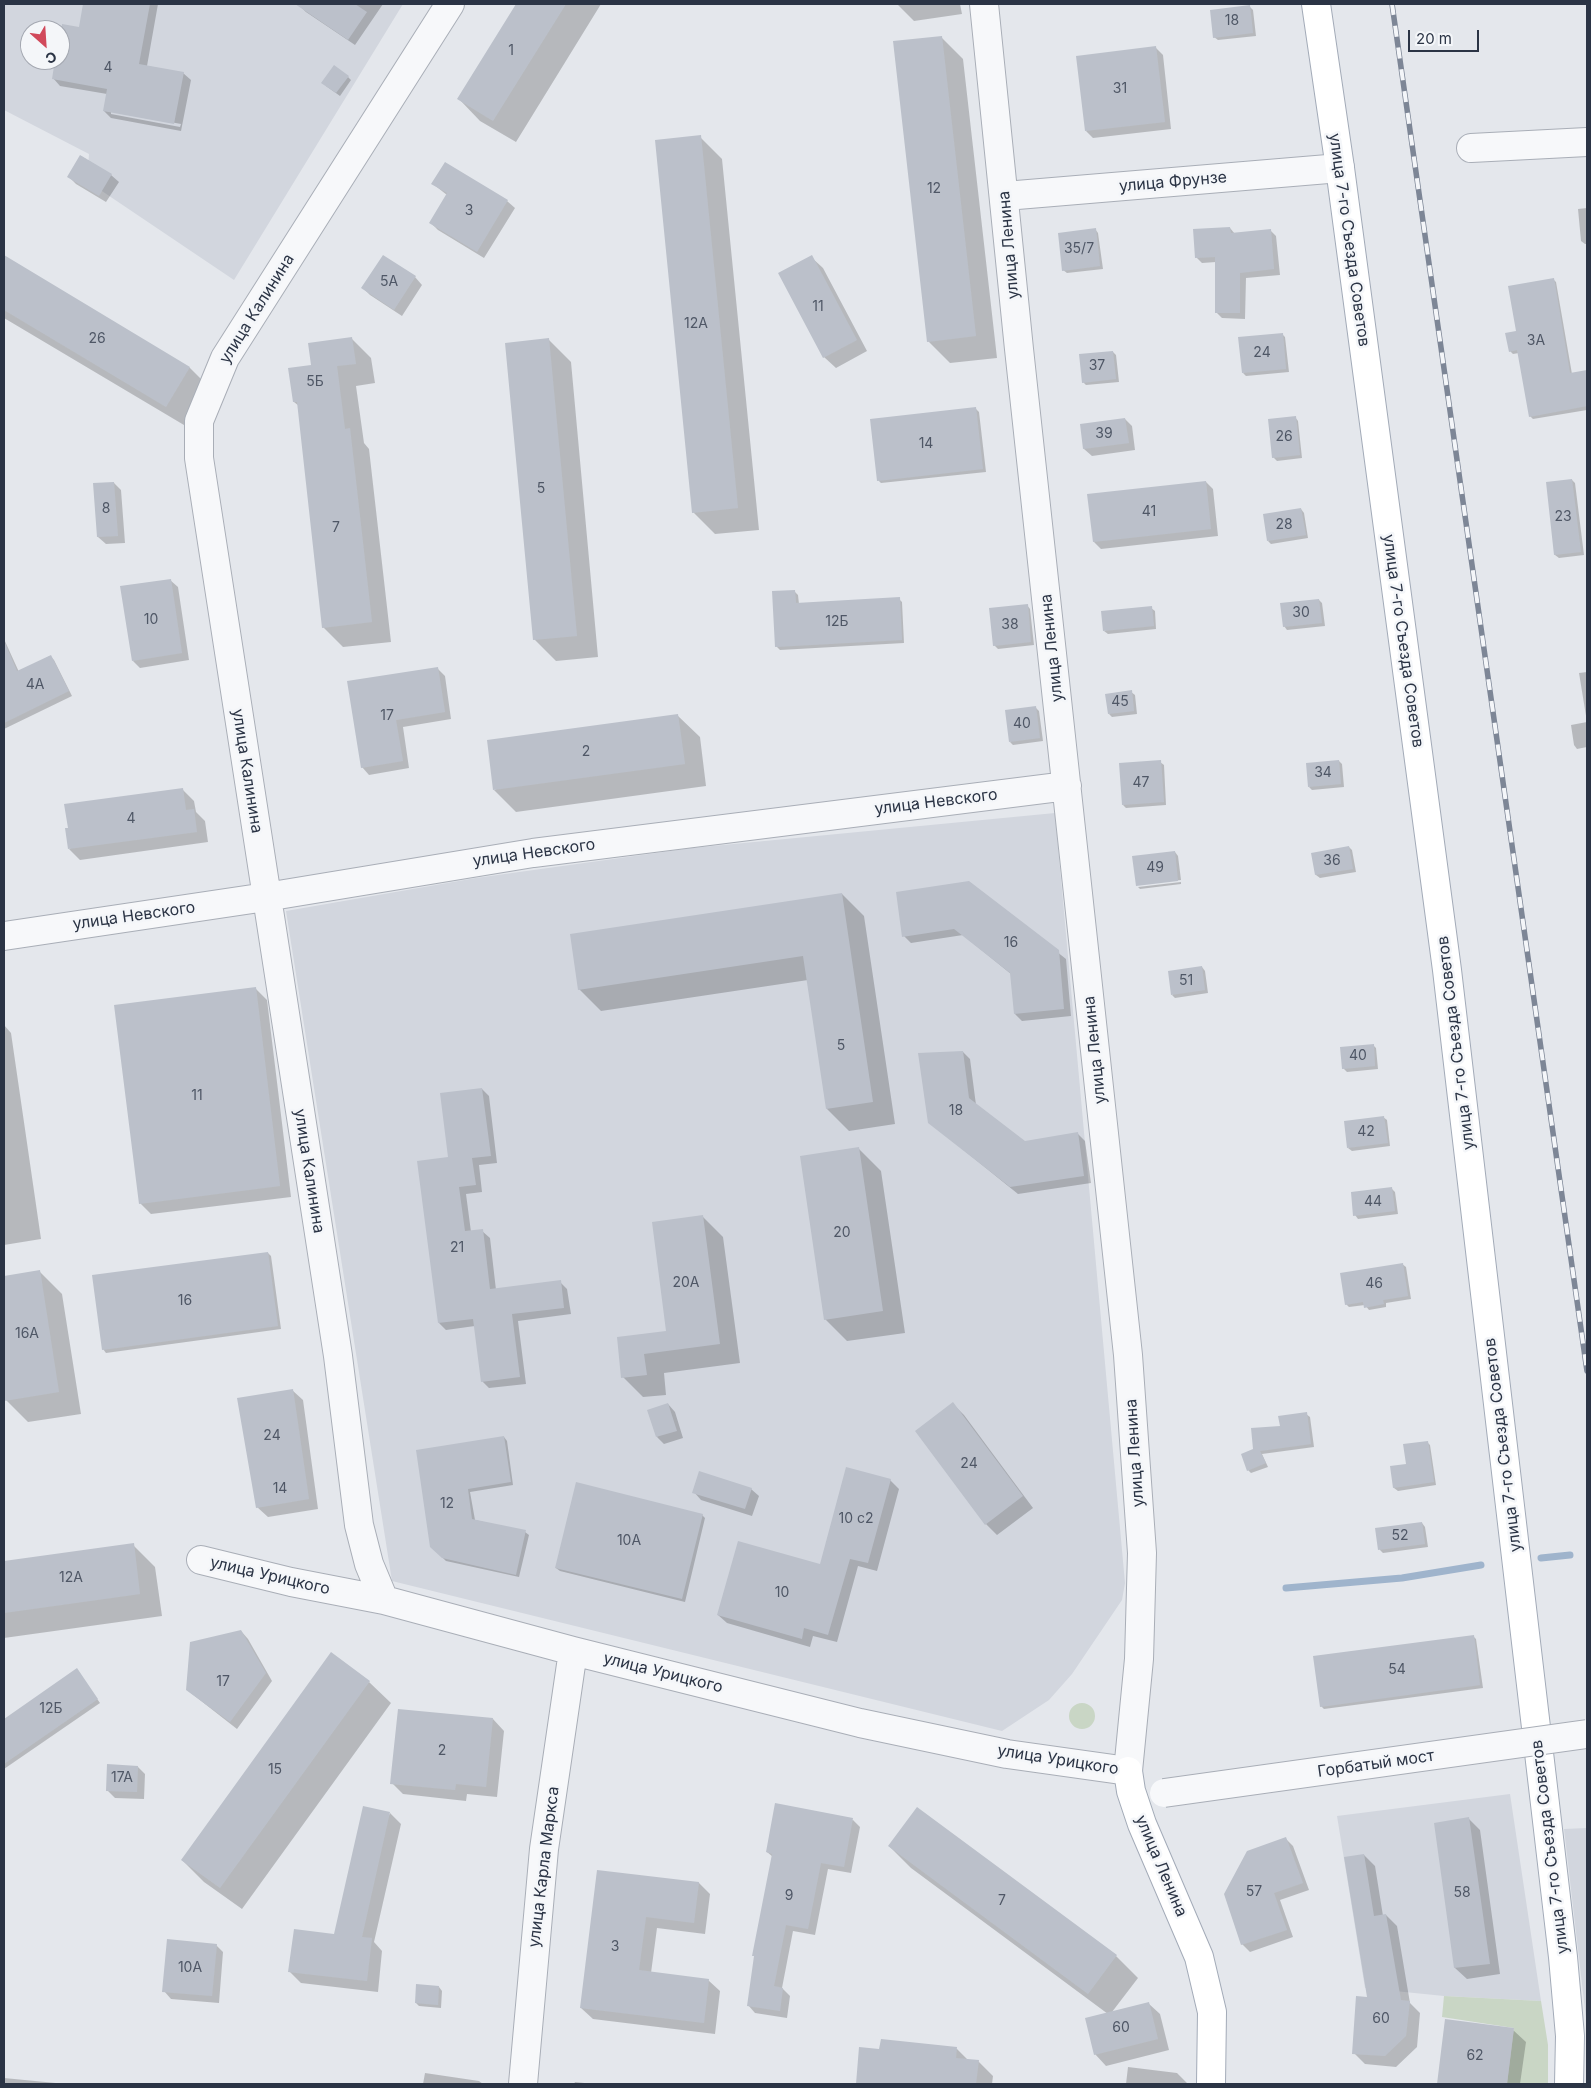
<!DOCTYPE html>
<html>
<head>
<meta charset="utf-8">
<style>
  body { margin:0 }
  #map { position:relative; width:1591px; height:2088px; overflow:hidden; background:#e4e7ec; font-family:Inter,sans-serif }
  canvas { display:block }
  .frame { position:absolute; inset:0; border:5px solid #2b3445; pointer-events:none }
  .north { position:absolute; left:20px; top:20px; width:50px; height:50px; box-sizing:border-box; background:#f4f6f9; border:1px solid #a4a8b1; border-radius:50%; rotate:154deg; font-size:14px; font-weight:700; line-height:20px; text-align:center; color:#2b3445 }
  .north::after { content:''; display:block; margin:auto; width:18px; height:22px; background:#d1495b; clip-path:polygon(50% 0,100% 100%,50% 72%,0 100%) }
  .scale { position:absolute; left:1408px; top:30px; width:71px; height:22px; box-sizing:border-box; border:2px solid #2b3445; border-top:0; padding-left:6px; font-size:15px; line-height:18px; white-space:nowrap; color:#2b3445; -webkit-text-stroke:4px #f4f6f9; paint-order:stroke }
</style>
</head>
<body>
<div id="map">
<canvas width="1591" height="2088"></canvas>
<div class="frame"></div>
<div class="north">С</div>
<div class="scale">20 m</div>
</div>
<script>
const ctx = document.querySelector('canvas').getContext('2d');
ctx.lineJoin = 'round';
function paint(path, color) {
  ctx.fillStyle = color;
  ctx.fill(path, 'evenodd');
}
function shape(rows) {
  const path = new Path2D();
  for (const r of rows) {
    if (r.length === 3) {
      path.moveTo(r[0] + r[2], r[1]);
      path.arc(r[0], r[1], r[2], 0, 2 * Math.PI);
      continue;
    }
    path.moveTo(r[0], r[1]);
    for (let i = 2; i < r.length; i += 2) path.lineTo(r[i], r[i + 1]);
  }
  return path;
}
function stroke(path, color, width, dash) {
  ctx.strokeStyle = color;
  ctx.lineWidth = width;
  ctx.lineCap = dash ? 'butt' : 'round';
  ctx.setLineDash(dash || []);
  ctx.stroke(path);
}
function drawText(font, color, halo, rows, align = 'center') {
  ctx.font = font + ' Inter,sans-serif';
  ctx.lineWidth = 5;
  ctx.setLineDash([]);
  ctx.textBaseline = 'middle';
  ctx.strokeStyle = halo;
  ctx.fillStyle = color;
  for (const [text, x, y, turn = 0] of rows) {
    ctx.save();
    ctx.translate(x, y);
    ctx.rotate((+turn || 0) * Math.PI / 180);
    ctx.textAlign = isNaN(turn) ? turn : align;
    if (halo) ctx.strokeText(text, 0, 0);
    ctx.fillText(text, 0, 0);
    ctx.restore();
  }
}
paint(shape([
  [4,4,403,4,234,280,87,181,89,154,4,110],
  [30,30,60,30,60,60,30,60],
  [1055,813,1125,1583,1122,1600,1072,1674,1049,1700,1002,1731,392,1581,286,911,476,878,692,848],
  [1510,1794,1541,2001,1444,1996,1365,1988,1337,1816],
  [1587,1828,1587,2027,1564,1829]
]), '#d2d6de');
paint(shape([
  [1082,1716,13],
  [1444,1996,1541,2001,1548,2045,1548,2084,1507,2084,1514,2028,1442,2017]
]), '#c9d6c5');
paint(shape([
  [85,4,158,4,147,66,183,73,191,80,181,131,111,118,104,111,107,94,60,86,53,78,57,60,60,60,60,42,63,25,80,28],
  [111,111,181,124,180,127,111,114],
  [301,4,383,4,355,45,306,12,300,6],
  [517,4,601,4,516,142,480,121,459,99],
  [897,4,960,4,962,14,914,21],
  [1249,6,1253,10,1256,36,1218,40,1214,37],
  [941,37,963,59,997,358,950,363,928,341],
  [1155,47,1163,55,1171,129,1093,138,1086,131],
  [348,77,351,80,340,96,326,86],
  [700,137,722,159,759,530,715,534,693,512],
  [81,156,111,175,119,182,106,202,76,184,68,176],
  [433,184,507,201,515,208,484,258,438,230,431,223,447,195],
  [1587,208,1587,244,1585,244,1581,241,1578,209],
  [1230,228,1235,234,1270,230,1276,236,1280,275,1246,278,1245,319,1222,318,1216,312,1216,262,1202,263,1196,257],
  [1095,229,1098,233,1103,269,1067,273,1063,270],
  [4,257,190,368,212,390,189,428,4,318],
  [384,257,415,277,422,285,402,316,370,295,363,288],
  [811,257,823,268,867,351,836,368,824,357],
  [1553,279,1556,282,1572,374,1587,371,1587,410,1533,419,1530,416,1519,353,1513,354,1510,351,1517,332],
  [1282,334,1285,337,1289,372,1246,376,1243,373],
  [352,339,371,358,375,383,356,386,364,443,369,449,391,642,343,647,323,627,299,406,294,402,313,366],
  [549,340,571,362,598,657,556,661,534,639],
  [1113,352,1116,355,1119,382,1086,385,1083,382],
  [976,409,979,412,986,472,881,483,878,480],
  [1295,417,1298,421,1302,458,1277,461,1273,457],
  [1125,419,1132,426,1135,450,1092,456,1084,449,1081,425],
  [1572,480,1575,483,1584,555,1559,558,1555,555,1547,483],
  [1206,482,1213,489,1218,536,1101,549,1094,542,1089,495],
  [114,483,121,490,125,543,106,544,98,537],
  [1301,509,1304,513,1308,538,1271,544,1268,541],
  [170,580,178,587,189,660,140,668,133,661],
  [795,592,798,595,799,604,899,599,902,602,904,643,780,650,776,646],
  [1319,600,1322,603,1325,626,1287,630,1284,626],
  [1027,605,1030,609,1034,645,998,649,994,645],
  [1151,608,1155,611,1156,629,1108,634,1104,631],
  [4,639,19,672,50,656,54,660,72,696,4,729],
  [438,669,445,676,451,719,403,727,409,768,369,775,362,767,348,682],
  [1587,672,1587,747,1577,749,1574,745,1571,725,1587,722,1579,673],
  [1131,692,1135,695,1137,714,1112,717,1109,714],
  [1036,708,1039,711,1043,741,1013,745,1010,742],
  [677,715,700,737,706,786,516,812,494,790],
  [1339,761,1342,764,1344,787,1312,790,1309,787],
  [1160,762,1164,765,1166,805,1126,808,1123,805],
  [183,790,194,801,196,812,205,821,208,842,80,860,69,849],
  [1349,847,1352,850,1356,872,1320,878,1316,875,1313,854],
  [1175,852,1178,856,1181,880,1137,885],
  [969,882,1066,959,1071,1016,1022,1021,1015,1014,1011,974,963,935,911,943,904,936],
  [1181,882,1181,884,1140,889,1138,887],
  [842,894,864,916,895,1124,849,1131,827,1109,808,980,601,1011,579,989],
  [1202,967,1205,971,1208,993,1175,998,1172,995],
  [256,989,267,1000,291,1197,151,1214,140,1203],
  [4,1025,11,1033,41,1239,4,1245],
  [1373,1045,1376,1048,1378,1069,1347,1072,1343,1068],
  [963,1052,970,1059,976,1105,1025,1142,1077,1133,1085,1141,1091,1183,1018,1194,929,1122],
  [482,1089,489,1096,497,1163,479,1165,482,1192,466,1194,471,1232,482,1231,490,1238,496,1290,560,1282,567,1289,571,1314,518,1321,526,1384,489,1388,482,1381,475,1326,446,1330,439,1323,450,1158],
  [1383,1117,1387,1120,1390,1146,1352,1151,1348,1148],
  [859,1149,881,1171,905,1333,847,1341,825,1319],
  [1392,1189,1395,1192,1398,1214,1358,1219,1355,1215],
  [703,1217,723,1237,740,1363,664,1373,666,1395,643,1397,623,1377,618,1338,668,1333],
  [268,1253,271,1256,281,1329,106,1353,103,1349],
  [1402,1264,1406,1267,1411,1299,1386,1303,1386,1307,1369,1310,1365,1305,1349,1307,1346,1304],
  [40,1272,62,1294,81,1414,28,1422,6,1400,4,1387,4,1277],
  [292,1390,303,1400,318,1509,268,1517,257,1507],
  [668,1404,675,1412,683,1438,664,1444,657,1437],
  [953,1404,964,1415,1033,1508,997,1535,986,1524],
  [1306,1414,1310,1417,1314,1447,1262,1454,1268,1467,1251,1473,1248,1470,1254,1450,1281,1427],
  [504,1437,507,1441,513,1485,470,1492,475,1520,525,1532,529,1535,519,1577,446,1561,432,1547,417,1451],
  [1427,1442,1430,1445,1436,1485,1398,1491,1394,1488,1391,1467,1407,1465],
  [890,1480,899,1489,877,1571,858,1566,837,1642,813,1636,810,1647,727,1623,718,1615,821,1565],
  [751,1489,759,1496,752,1516,701,1500,694,1492],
  [702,1515,705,1518,685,1602,560,1571,556,1568],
  [1422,1523,1425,1527,1428,1547,1383,1553,1380,1550,1377,1529],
  [133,1545,155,1567,162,1616,4,1638,4,1562],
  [241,1631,248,1639,272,1681,237,1729,187,1690],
  [1473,1636,1476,1639,1483,1688,1324,1709,1321,1706],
  [77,1670,100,1703,4,1769,4,1721],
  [369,1682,391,1703,242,1909,204,1882,182,1860],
  [493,1719,504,1731,497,1797,467,1794,466,1801,403,1794,392,1783],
  [138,1767,145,1774,144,1799,115,1798,107,1790],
  [390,1813,401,1824,374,1942,382,1951,378,1992,301,1983,290,1972,335,1935],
  [1469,1819,1480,1830,1500,1974,1467,1979,1455,1968,1435,1824],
  [853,1820,860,1827,851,1873,828,1869,815,1935,793,1931,782,1988,790,1996,787,2018,755,2013,748,2005,773,1857,767,1852],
  [1286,1839,1293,1846,1309,1890,1280,1900,1293,1937,1250,1952,1242,1944],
  [889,1846,1116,1956,1138,1978,1112,2012,1148,2003,1160,2014,1169,2050,1106,2066,1095,2054,1108,2014,911,1868],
  [1364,1855,1375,1866,1383,1916,1386,1915,1397,1926,1410,2003,1420,2013,1417,2047,1396,2067,1365,2064,1354,2053,1368,1998],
  [598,1871,699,1883,710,1894,705,1934,657,1928,651,1973,708,1980,720,1991,715,2034,593,2019,581,2008],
  [216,1945,223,1952,219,2003,171,1999,164,1991],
  [439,1987,442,1991,441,2008,419,2006,416,2003],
  [1446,2021,1513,2030,1526,2042,1520,2084,1438,2084],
  [860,2049,880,2051,957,2049,968,2060,978,2061,993,2076,992,2084,857,2084],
  [1128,2067,1177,2073,1188,2084,1126,2084],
  [425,2073,479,2081,483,2084,423,2084],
  [4,2078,66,2084,4,2084],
  [575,2082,594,2084,574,2084]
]), '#0003');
stroke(shape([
  [1541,1558,1570,1555],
  [1286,1588,1402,1578,1481,1565]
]), '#9fb4cc', 7);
paint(shape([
  [83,4,150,4,139,64,184,72,174,124,103,111,107,89,52,79,55,60,60,60,62,24,79,27],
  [295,4,355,4,367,12,348,40],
  [516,4,566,4,493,121,457,99],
  [1250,5,1253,33,1213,38,1210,10],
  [942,36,976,336,927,342,893,41],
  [1156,46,1165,122,1085,131,1076,56],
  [334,65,349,76,336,93,321,83],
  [701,135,738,508,692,513,655,140],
  [80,155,112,174,99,196,67,177],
  [445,162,508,200,477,252,429,223,447,193,431,184],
  [1230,227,1231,233,1271,229,1274,269,1240,273,1240,313,1215,313,1215,257,1195,258,1193,229],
  [1096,228,1100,266,1062,271,1058,233],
  [4,255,190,367,166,407,4,310],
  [383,255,416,276,394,310,361,288],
  [812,255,857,340,823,358,778,273],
  [1554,278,1570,373,1587,370,1587,406,1529,417,1517,350,1509,352,1505,333,1516,331,1508,286],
  [1283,333,1286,369,1242,373,1238,337],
  [352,337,356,364,337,366,345,429,350,428,372,622,322,628,297,402,293,402,288,368,311,365,308,343],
  [549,338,577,636,533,640,505,343],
  [1113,351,1116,379,1082,383,1079,354],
  [976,407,983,469,877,481,870,419],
  [1296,416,1300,455,1272,458,1268,419],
  [1125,418,1129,443,1083,449,1080,424],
  [1572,479,1581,552,1554,555,1546,482],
  [1206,481,1211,529,1093,542,1087,494],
  [114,482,118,536,97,537,93,483],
  [1301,508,1306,535,1267,541,1263,514],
  [171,579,182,653,132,661,120,586],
  [795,590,796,603,900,597,902,640,775,647,772,591],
  [1319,599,1322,623,1283,627,1280,603],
  [1028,604,1031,642,993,646,989,608],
  [1152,606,1154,626,1103,631,1101,611],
  [4,641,17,671,51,655,69,691,4,723],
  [438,667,445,712,396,720,403,761,361,768,347,681],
  [1132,690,1134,711,1108,714,1105,694],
  [1036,706,1040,738,1009,742,1005,710],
  [678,714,685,764,493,790,487,740],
  [1161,760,1164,802,1122,805,1119,763],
  [1339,760,1341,784,1308,787,1306,763],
  [183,788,186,810,194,809,197,832,68,849,65,828,68,828,64,804],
  [1349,846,1353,869,1315,875,1311,853],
  [1175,851,1178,881,1136,886,1132,856],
  [969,881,1059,950,1064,1009,1014,1014,1010,973,954,929,902,937,896,892],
  [842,893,873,1102,826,1109,803,956,578,990,570,934],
  [1202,966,1205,990,1171,995,1168,971],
  [256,987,280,1186,139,1204,114,1005],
  [1374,1044,1375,1066,1342,1069,1340,1047],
  [963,1051,969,1098,1025,1141,1078,1132,1084,1176,1010,1187,928,1123,918,1053],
  [482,1088,491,1156,472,1158,476,1185,459,1187,465,1231,483,1229,490,1289,561,1280,564,1308,512,1314,520,1377,481,1382,473,1319,438,1323,417,1161,448,1157,440,1093],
  [1384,1116,1388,1143,1347,1148,1344,1121],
  [859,1147,883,1311,824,1320,800,1156],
  [1392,1187,1395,1211,1353,1216,1351,1192],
  [703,1215,720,1344,644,1354,647,1375,621,1378,617,1337,666,1331,652,1222],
  [268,1252,278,1326,102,1350,92,1275],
  [1403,1263,1408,1296,1383,1300,1384,1304,1364,1308,1363,1302,1345,1305,1340,1273],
  [40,1270,59,1392,4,1401,4,1276],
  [293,1389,309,1499,256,1508,237,1398],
  [953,1402,1023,1496,985,1525,915,1431],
  [668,1403,677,1431,656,1437,647,1410],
  [1307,1412,1311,1444,1260,1451,1266,1463,1247,1471,1241,1454,1253,1449,1251,1428,1280,1426,1278,1416],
  [504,1436,511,1482,468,1489,472,1519,526,1530,516,1575,442,1558,430,1547,416,1450],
  [1428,1441,1434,1482,1393,1488,1390,1466,1406,1464,1403,1444],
  [846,1467,891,1479,868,1563,850,1559,828,1635,804,1628,802,1639,717,1615,738,1541,820,1564],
  [699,1471,752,1488,745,1509,692,1493],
  [576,1482,703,1514,682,1599,555,1568],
  [1422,1522,1425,1544,1378,1550,1375,1528],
  [134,1543,140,1594,4,1613,4,1561],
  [241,1630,266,1673,230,1722,186,1690,190,1642],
  [1474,1635,1480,1685,1320,1707,1313,1656],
  [331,1652,370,1681,220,1888,181,1860],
  [77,1668,98,1699,4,1764,4,1719],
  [398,1709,493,1718,486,1787,456,1784,455,1790,390,1784],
  [107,1764,138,1766,137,1792,106,1791],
  [775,1803,853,1818,844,1867,821,1863,808,1929,786,1925,774,1986,783,1988,780,2011,747,2006,754,1956,752,1956,772,1854,766,1852],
  [363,1806,390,1812,362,1937,372,1938,367,1981,288,1972,294,1929,334,1934],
  [917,1807,1117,1955,1088,1994,888,1846],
  [1469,1817,1490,1964,1454,1968,1434,1823],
  [1286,1837,1303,1883,1274,1893,1287,1930,1241,1945,1224,1894,1247,1851],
  [1364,1854,1374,1916,1386,1914,1401,2000,1410,2001,1406,2036,1385,2056,1352,2054,1356,1996,1367,1997,1344,1857],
  [597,1870,699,1882,694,1923,646,1917,639,1970,709,1979,704,2023,580,2008],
  [167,1939,217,1944,212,1996,162,1992],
  [416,1984,439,1986,438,2005,415,2003],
  [1149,2002,1158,2039,1094,2055,1085,2018],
  [1445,2019,1514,2028,1507,2084,1437,2084],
  [881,2039,957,2047,956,2058,979,2060,976,2084,856,2084,859,2047,879,2049]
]), '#bbc0ca');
const minor = shape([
  [1471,148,1587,142],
  [1005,196,1340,168],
  [4,936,266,897,533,853,1067,786],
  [201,1560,291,1582,384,1600,573,1651,860,1723,1007,1754,1128,1771,1139,1659,1142,1553,1128,1355,1019,349,984,4],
  [384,1600,369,1564,359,1525,338,1356,199,458,199,421,225,358,450,4],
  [523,2084,544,1849,573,1651]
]);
const major = shape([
  [1316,4,1340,168,1447,970,1563,1957,1570,2036,1569,2084],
  [1128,1771,1131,1791,1142,1824,1199,1957,1212,2012,1211,2084]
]);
stroke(minor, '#a9aeb7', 30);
stroke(major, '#a3abb8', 30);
stroke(minor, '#f7f8fa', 28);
stroke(major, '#fff', 28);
const rail = shape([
  [1392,4,1587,1371]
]);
stroke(rail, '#7d8696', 5.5);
stroke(rail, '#f4f6f9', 4, [11]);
const minorBridge = shape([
  [1164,1793,1587,1734]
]);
stroke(minorBridge, '#a9aeb7', 30, []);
stroke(minorBridge, '#f7f8fa', 28);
drawText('14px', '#4f5766', null, [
  ["18",1232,21],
  ["1",511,51],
  ["4",108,68],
  ["31",1120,89],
  ["12",934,189],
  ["3",469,211],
  ["35/7",1079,249],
  ["5А",389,282],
  ["11",818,307],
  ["12А",696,324],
  ["26",97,339],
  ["3А",1536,341],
  ["24",1262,353],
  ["37",1097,366],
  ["5Б",315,382],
  ["39",1104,434],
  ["26",1284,437],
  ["14",926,444],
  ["5",541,489],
  ["8",106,509],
  ["41",1149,512],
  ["23",1563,517],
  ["28",1284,525],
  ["7",336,528],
  ["30",1301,613],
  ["10",151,620],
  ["12Б",837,622],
  ["38",1010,625],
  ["4А",35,685],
  ["45",1120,702],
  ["17",387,716],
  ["40",1022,724],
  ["2",586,752],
  ["34",1323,773],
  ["47",1141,783],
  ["4",131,819],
  ["36",1332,861],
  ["49",1155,868],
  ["16",1011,943],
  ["51",1186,981],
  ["5",841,1046],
  ["40",1358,1056],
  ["11",197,1096],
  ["18",956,1111],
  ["42",1366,1132],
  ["44",1373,1202],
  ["20",842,1233],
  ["21",457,1248],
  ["20А",686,1283],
  ["46",1374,1284],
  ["16",185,1301],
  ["16А",27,1334],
  ["24",272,1436],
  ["24",969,1464],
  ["14",280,1489],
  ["12",447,1504],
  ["10 с2",856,1519],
  ["52",1400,1536],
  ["10А",629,1541],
  ["12А",71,1578],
  ["10",782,1593],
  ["54",1397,1670],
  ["17",223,1682],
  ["12Б",51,1709],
  ["2",442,1751],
  ["15",275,1770],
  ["17А",122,1778],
  ["57",1254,1892],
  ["58",1462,1893],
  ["9",789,1896],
  ["7",1002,1901],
  ["3",615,1947],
  ["10А",190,1968],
  ["60",1381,2019],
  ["60",1121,2028],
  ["62",1475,2056]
]);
drawText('16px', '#2b3445', '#f4f6f9', [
  ["улица Фрунзе",1173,182,-5],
  ["улица 7-го Съезда Советов",1349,240,82],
  ["улица Ленина",1009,245,-95],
  ["улица Калинина",257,309,-58],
  ["улица 7-го Съезда Советов",1403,641,82],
  ["улица Ленина",1052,648,-96],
  ["улица Калинина",247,771,81],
  ["улица Невского",936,802,-7],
  ["улица Невского",534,853,-8],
  ["улица Невского",134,916,-8],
  ["улица 7-го Съезда Советов",1456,1043,-97],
  ["улица Ленина",1095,1050,-96],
  ["улица Калинина",309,1171,81],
  ["улица 7-го Съезда Советов",1503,1445,-97],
  ["улица Ленина",1135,1453,-94],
  ["улица Урицкого",270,1576,13],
  ["улица Урицкого",663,1673,14],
  ["улица Урицкого",1058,1760,9],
  ["Горбатый мост",1376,1764,-8],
  ["улица 7-го Съезда Советов",1550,1847,-97],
  ["улица Ленина",1161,1866,67],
  ["улица Карла Маркса",544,1867,-83]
]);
</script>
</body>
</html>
